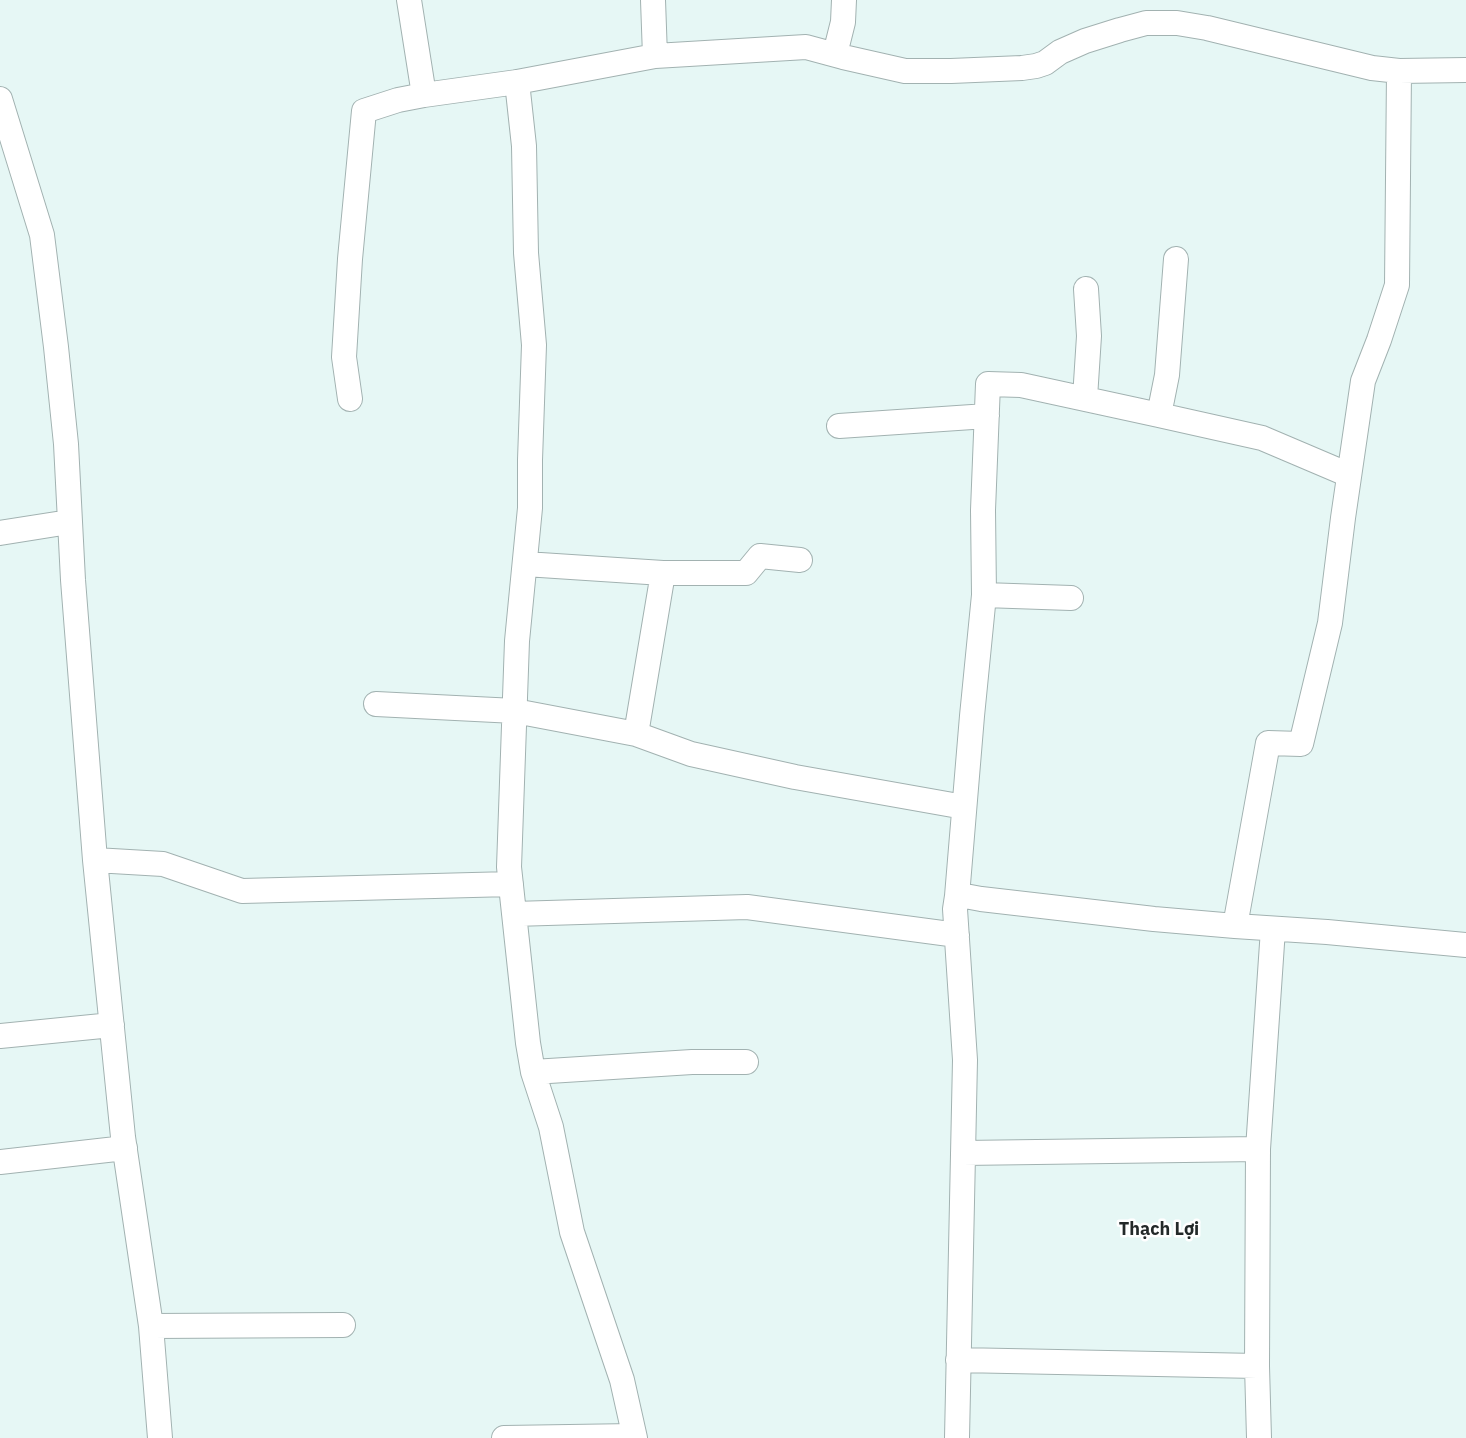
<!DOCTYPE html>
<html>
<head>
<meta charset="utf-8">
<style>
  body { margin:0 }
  canvas { display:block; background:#e6f7f5 }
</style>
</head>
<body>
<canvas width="1466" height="1438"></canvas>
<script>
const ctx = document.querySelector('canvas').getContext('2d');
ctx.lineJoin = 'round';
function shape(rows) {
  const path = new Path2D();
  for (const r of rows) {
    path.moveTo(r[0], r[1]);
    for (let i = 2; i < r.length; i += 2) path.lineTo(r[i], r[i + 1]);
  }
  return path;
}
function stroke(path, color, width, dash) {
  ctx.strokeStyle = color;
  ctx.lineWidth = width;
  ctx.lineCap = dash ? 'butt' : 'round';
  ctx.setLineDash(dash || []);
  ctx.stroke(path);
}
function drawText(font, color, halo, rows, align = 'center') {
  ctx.font = font + ' "IBM Plex Sans",sans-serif';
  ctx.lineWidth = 5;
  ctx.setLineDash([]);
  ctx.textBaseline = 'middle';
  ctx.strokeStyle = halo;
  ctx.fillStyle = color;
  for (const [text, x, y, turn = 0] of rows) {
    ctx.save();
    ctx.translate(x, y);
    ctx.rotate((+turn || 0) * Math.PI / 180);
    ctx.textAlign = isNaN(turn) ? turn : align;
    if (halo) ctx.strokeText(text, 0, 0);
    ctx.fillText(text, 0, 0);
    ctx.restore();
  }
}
const minor = shape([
  [409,0,424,95],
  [653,0,655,56],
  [835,54,843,22,844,0],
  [517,82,524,146,526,253,534,345,530,460,530,508,517,641,509,867,528,1043,533,1072,551,1127,572,1232,622,1380,635,1438],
  [0,99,42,235,56,347,66,444,73,580,95,860,123,1137,151,1326,160,1438],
  [1085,398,1089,336,1086,289],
  [350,399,344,357,350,259,364,111,398,100,424,95,517,82,655,56,806,47,843,57,905,71,951,71,1022,68,1036,66,1045,63,1060,52,1085,41,1120,30,1146,23,1177,23,1207,28,1372,68,1399,71,1466,70],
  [1159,415,1262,438,1349,475],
  [839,426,987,416],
  [0,533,69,522],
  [525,564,663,573,636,734,691,754,795,777,964,807],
  [663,573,746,573,760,556,800,560],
  [984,595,1071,598],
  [376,704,515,711,636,734],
  [95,860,163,864,242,891,511,884],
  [957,896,972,716,984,595,983,510,988,384,1021,385,1159,415,1167,375,1176,259],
  [514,914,747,907,957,935],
  [1235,926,1268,743,1301,744,1330,623,1343,518,1363,381,1379,340,1397,285,1399,71],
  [0,1036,112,1025],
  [533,1072,692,1062,746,1062],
  [963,1153,1258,1149],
  [0,1162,125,1148],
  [151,1326,343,1325],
  [958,1360,1257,1366],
  [504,1438,634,1436],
  [957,1438,965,1060,955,909,957,896,965,896,981,899,1154,919,1235,926,1327,932,1466,945],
  [1259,1438,1257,1366,1258,1149,1273,929]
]);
stroke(minor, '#a2b2b1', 26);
stroke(minor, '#fff', 24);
drawText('bold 18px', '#232929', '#fff', [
  ["Thạch Lợi",1159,1230]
]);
</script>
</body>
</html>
